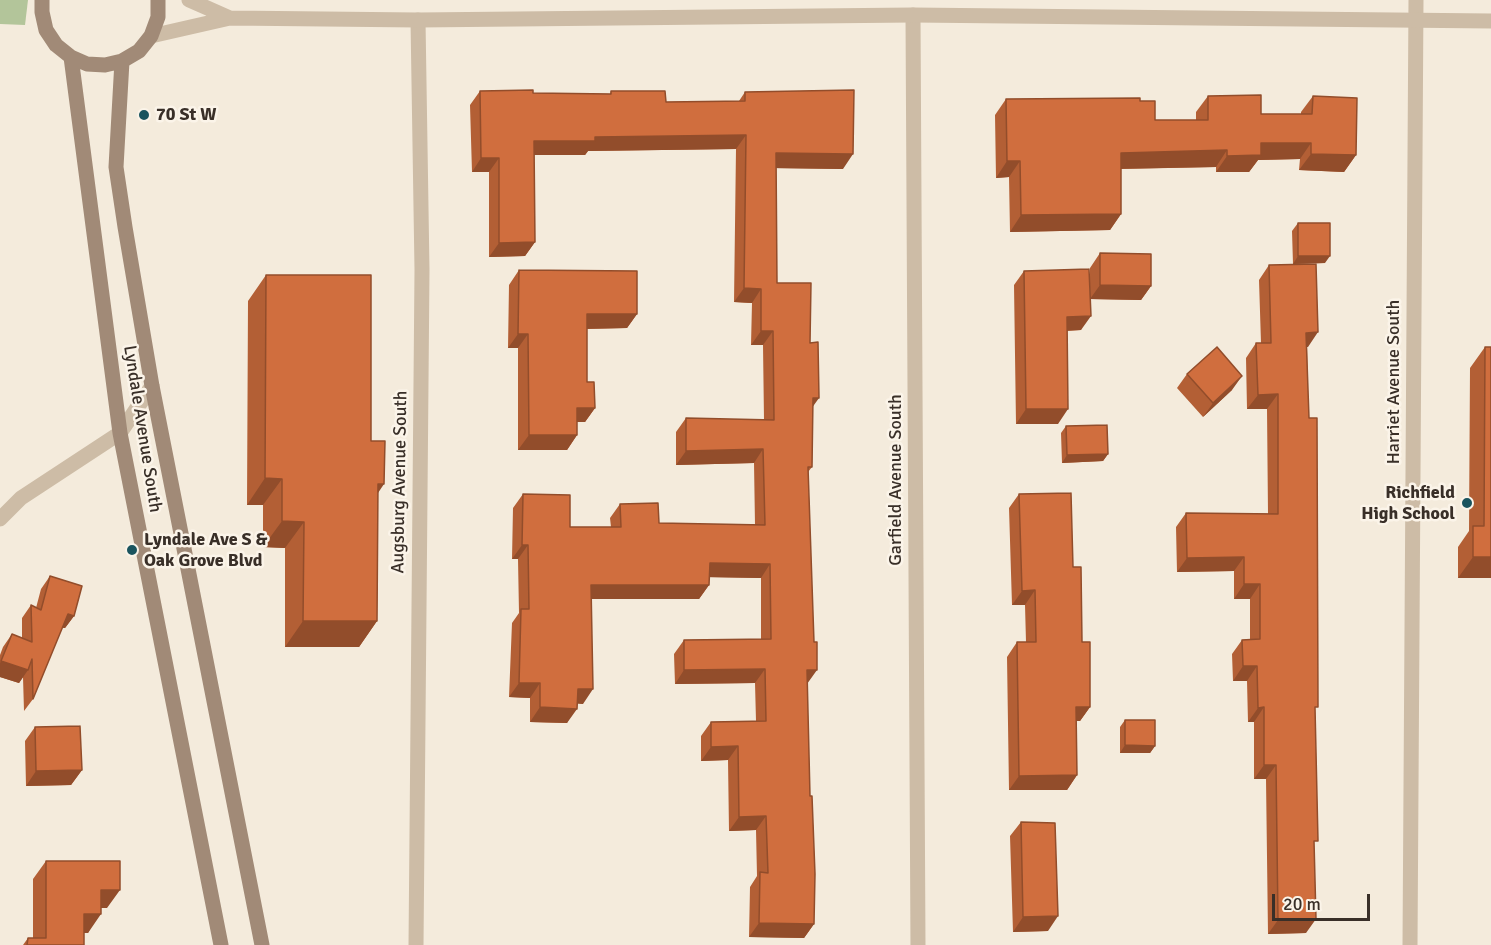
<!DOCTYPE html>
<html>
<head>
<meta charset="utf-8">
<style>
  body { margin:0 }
  #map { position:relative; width:1491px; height:945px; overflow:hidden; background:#f4ebdc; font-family:Signika,sans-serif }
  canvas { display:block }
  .scale { position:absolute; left:1272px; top:894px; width:98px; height:27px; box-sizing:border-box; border:3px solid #392f28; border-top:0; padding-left:8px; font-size:18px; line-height:21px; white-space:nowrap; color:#392f28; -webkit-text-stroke:4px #fbf4e9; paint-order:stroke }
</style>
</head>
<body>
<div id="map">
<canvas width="1491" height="945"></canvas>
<div class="scale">20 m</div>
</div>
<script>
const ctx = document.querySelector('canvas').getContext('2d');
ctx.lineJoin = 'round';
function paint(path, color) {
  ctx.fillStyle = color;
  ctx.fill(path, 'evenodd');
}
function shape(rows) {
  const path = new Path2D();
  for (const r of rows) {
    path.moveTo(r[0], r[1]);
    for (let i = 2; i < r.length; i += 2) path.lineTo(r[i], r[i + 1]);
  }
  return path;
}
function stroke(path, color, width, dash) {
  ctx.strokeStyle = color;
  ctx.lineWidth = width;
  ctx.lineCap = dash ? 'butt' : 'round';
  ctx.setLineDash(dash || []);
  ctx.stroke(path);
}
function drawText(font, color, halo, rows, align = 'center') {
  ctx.font = font + ' Signika,sans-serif';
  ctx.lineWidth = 5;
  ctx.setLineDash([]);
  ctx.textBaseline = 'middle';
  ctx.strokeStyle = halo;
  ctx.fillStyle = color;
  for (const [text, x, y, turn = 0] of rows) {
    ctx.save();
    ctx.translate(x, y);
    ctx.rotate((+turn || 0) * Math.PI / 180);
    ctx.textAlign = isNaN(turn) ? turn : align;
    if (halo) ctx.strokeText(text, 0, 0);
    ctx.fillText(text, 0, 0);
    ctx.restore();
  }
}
paint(shape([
  [0,0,28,0,25,25,0,24]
]), '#b3c59a');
stroke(shape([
  [913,15,918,945],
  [0,519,21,498,120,433,152,386],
  [416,945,422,270,418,20],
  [1410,945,1416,0]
]), '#cdbca6', 15);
stroke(shape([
  [189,0,230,18],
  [151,36,230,18,418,20,913,15,1491,21]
]), '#cdbca6', 15);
stroke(shape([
  [42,0,42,12,46,30,56,45,71,57,87,64,105,65,122,61,139,51,151,36,158,17,158,0],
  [71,57,120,433,221,945],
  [122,61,116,167,125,227,152,386,262,945]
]), '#a18a77', 15);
paint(shape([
  [480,91,533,93,610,94,611,91,666,102,739,101,745,92,843,169,776,168,777,283,810,343,813,407,812,467,808,472,807,684,810,796,814,924,804,938,749,937,750,887,757,876,756,830,729,831,728,760,701,761,701,736,711,722,756,721,755,683,675,684,674,654,684,640,761,639,761,578,709,577,709,585,699,599,591,599,583,704,577,703,567,723,530,722,530,698,509,697,512,623,519,613,518,559,512,559,513,508,523,494,570,527,611,527,610,518,620,504,659,523,755,525,754,463,676,465,676,432,686,418,764,420,763,345,751,345,752,303,734,302,736,149,588,151,585,155,534,155,535,242,525,256,489,257,489,172,472,172,470,105],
  [1208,96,1261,114,1301,114,1301,112,1313,96,1356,155,1344,172,1299,170,1300,159,1258,160,1249,172,1216,172,1216,167,1121,169,1121,214,1110,230,1010,232,1009,177,996,178,995,115,1006,99,1140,101,1155,120,1196,120,1196,112],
  [1298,223,1325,263,1293,264,1292,231],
  [1100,253,1151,286,1141,300,1090,299,1081,330,1067,331,1058,424,1016,424,1014,285,1024,271,1090,296,1090,268],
  [1269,265,1308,347,1307,347,1315,711,1314,846,1306,933,1268,934,1266,779,1254,779,1254,722,1248,722,1247,681,1233,681,1232,654,1242,640,1250,639,1250,599,1234,599,1234,571,1177,572,1176,527,1186,513,1268,514,1267,409,1247,409,1246,358,1256,343,1261,343,1259,280],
  [519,270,637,314,627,328,587,329,587,382,595,408,585,422,577,422,577,435,567,450,518,450,518,348,508,348,509,285],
  [266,275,378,494,377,621,359,647,285,647,285,548,263,547,263,505,247,505,248,301],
  [1485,347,1491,578,1458,578,1458,547,1469,531,1470,368],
  [1187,374,1232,390,1203,417,1177,388],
  [1066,426,1108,454,1103,461,1062,463,1061,433],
  [1019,494,1073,567,1090,707,1080,721,1076,721,1077,775,1067,790,1009,790,1007,657,1017,642,1026,642,1025,605,1012,605,1009,508],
  [50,576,74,616,65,628,62,628,33,699,24,711,23,677,19,683,0,677,0,655,3,647,12,634,22,638,22,618,31,605,36,608,41,589],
  [1125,720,1155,746,1150,753,1120,753,1120,727],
  [35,727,82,770,71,785,26,786,25,741],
  [1021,822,1048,931,1013,932,1010,836],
  [46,861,107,908,101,908,88,933,84,933,84,945,23,945,28,938,33,938,33,879]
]), '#b35f35');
paint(shape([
  [746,135,736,149,588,151,585,155,524,155,534,141,595,137],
  [1261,143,1311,143,1300,159,1258,160,1249,172,1216,172,1227,156],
  [1227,150,1216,167,1109,169,1121,153],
  [776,153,853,154,843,169,766,168],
  [1311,154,1356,155,1344,172,1299,170],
  [481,158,499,158,489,172,472,172],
  [1007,161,1020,161,1009,177,996,178],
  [1121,214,1110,230,1010,232,1021,215],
  [535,242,525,256,489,257,499,243],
  [1298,256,1330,256,1325,263,1293,264],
  [1100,285,1151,286,1141,300,1090,299],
  [744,288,761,289,752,303,734,302],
  [587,314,637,314,627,328,577,329],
  [1091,316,1081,330,1057,331,1067,317],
  [761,331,773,331,763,345,751,345],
  [1318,332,1308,347,1296,347,1306,333],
  [518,334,528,334,518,348,508,348],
  [1242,376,1232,390,1203,417,1213,403],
  [1278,394,1267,409,1247,409,1258,395],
  [813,398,819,398,809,412],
  [577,408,595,408,585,422,567,422],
  [1026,409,1068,409,1058,424,1016,424],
  [529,435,577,435,567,450,518,450],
  [763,449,754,463,676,465,686,451],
  [1108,454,1103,461,1062,463,1067,455],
  [265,478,282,479,263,505,247,505],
  [378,484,384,484,366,511],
  [282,521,304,522,285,548,263,547],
  [522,545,528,545,518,559,512,559],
  [1244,557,1234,571,1177,572,1187,558],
  [1473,557,1491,557,1491,578,1458,578],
  [710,563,770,564,761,578,700,577],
  [1244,584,1260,584,1250,599,1234,599],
  [591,585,709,585,699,599,581,599],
  [1035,590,1025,605,1012,605,1022,591],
  [68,614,74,616,65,628,59,627],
  [303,621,377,621,359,647,285,647],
  [1,661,28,670,19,683,0,677,0,663],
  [1243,666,1257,666,1247,681,1233,681],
  [765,669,755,683,675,684,684,670],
  [807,670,817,670,807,684],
  [519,683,540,683,530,698,509,697],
  [578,689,593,689,583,704,568,703],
  [540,707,577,709,567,723,530,722],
  [1076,707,1090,707,1080,721,1066,721],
  [1264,707,1254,722,1248,722,1258,708],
  [1125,745,1155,746,1150,753,1120,753],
  [738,746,728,760,701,761,711,747],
  [1264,765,1276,765,1266,779,1254,779],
  [82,770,71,785,26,786,36,771],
  [1077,775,1067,790,1009,790,1019,776],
  [766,816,756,830,729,831,739,817],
  [101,890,120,890,107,908,88,908],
  [84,914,101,914,88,933,71,933],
  [1058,916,1048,931,1013,932,1023,917],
  [1316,919,1306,933,1268,934,1278,920],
  [759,923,814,924,804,938,749,937]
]), '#924d2b');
const building = shape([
  [533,90,533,93,611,94,611,91,665,91,666,102,745,101,745,92,854,90,853,154,776,153,777,283,811,283,810,343,818,342,819,398,813,398,812,467,808,467,814,642,817,642,817,670,807,670,810,796,812,796,815,874,814,924,759,923,760,872,768,873,766,816,739,817,738,746,711,747,711,722,766,721,765,669,684,670,684,640,771,639,770,564,710,563,709,585,591,585,593,689,578,689,577,709,540,707,540,683,519,683,521,609,529,609,528,545,522,545,523,494,570,495,570,527,621,527,620,504,658,503,659,523,765,525,763,449,686,451,686,418,774,420,773,331,761,331,761,289,744,288,746,135,595,137,595,141,534,141,535,242,499,243,499,158,481,158,480,91,533,90],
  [1261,95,1261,114,1312,114,1313,96,1357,98,1356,155,1311,154,1311,143,1261,143,1261,155,1227,156,1227,150,1121,153,1121,214,1021,215,1020,161,1007,161,1006,99,1140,98,1140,101,1155,101,1155,120,1208,120,1208,96,1261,95],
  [1298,223,1330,223,1330,256,1298,256,1298,223],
  [1100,253,1151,254,1151,286,1100,285,1100,253],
  [1316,264,1318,332,1306,333,1309,418,1317,418,1318,707,1315,707,1318,841,1314,841,1316,919,1278,920,1276,765,1264,765,1264,707,1258,708,1257,666,1243,666,1242,640,1260,639,1260,584,1244,584,1244,557,1187,558,1186,513,1278,514,1278,394,1258,395,1256,343,1271,343,1269,265,1316,264],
  [1089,269,1091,316,1067,317,1068,409,1026,409,1024,271,1089,269],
  [519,270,637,271,637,314,587,314,587,382,594,382,595,408,577,408,577,435,529,435,528,334,518,334,519,270],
  [266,275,371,275,371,441,385,441,384,484,378,484,377,621,303,621,304,522,282,521,282,479,265,478,266,275],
  [1217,347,1242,376,1213,403,1187,374,1217,347],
  [1485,347,1491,347,1491,557,1473,557,1473,526,1484,526,1485,347],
  [1107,425,1108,454,1067,455,1066,426,1107,425],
  [1071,493,1073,567,1081,567,1082,642,1090,642,1090,707,1076,707,1077,775,1019,776,1017,642,1036,642,1035,590,1022,591,1019,494,1071,493],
  [50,576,82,586,74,616,68,614,33,699,32,659,28,670,1,661,12,634,32,642,31,605,41,610,50,576],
  [1125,720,1155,720,1155,746,1125,745,1125,720],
  [80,726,82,770,36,771,35,727,80,726],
  [1021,822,1055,823,1058,916,1023,917,1021,822],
  [46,861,120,861,120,890,101,890,101,914,84,914,84,945,27,945,28,938,46,938,46,861]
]);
paint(building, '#d06e3e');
stroke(building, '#924d2b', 1.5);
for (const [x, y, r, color] of [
  [144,115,6,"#1a545e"],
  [1467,503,6,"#1a545e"],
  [132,550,6,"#1a545e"]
]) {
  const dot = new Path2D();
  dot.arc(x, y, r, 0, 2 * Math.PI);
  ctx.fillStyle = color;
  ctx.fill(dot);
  stroke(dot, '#fbf4e9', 2);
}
drawText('bold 18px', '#392f28', '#fbf4e9', [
  ["70 St W",156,115],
  ["Richfield",1455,493,"right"],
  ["High School",1455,514,"right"],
  ["Lyndale Ave S &",144,540],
  ["Oak Grove Blvd",144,561]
], 'left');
drawText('18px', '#392f28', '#fbf4e9', [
  ["Harriet Avenue South",1394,382,-90],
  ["Lyndale Avenue South",142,429,81],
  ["Garfield Avenue South",896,480,-90],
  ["Augsburg Avenue South",400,482,-89]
]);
</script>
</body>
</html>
